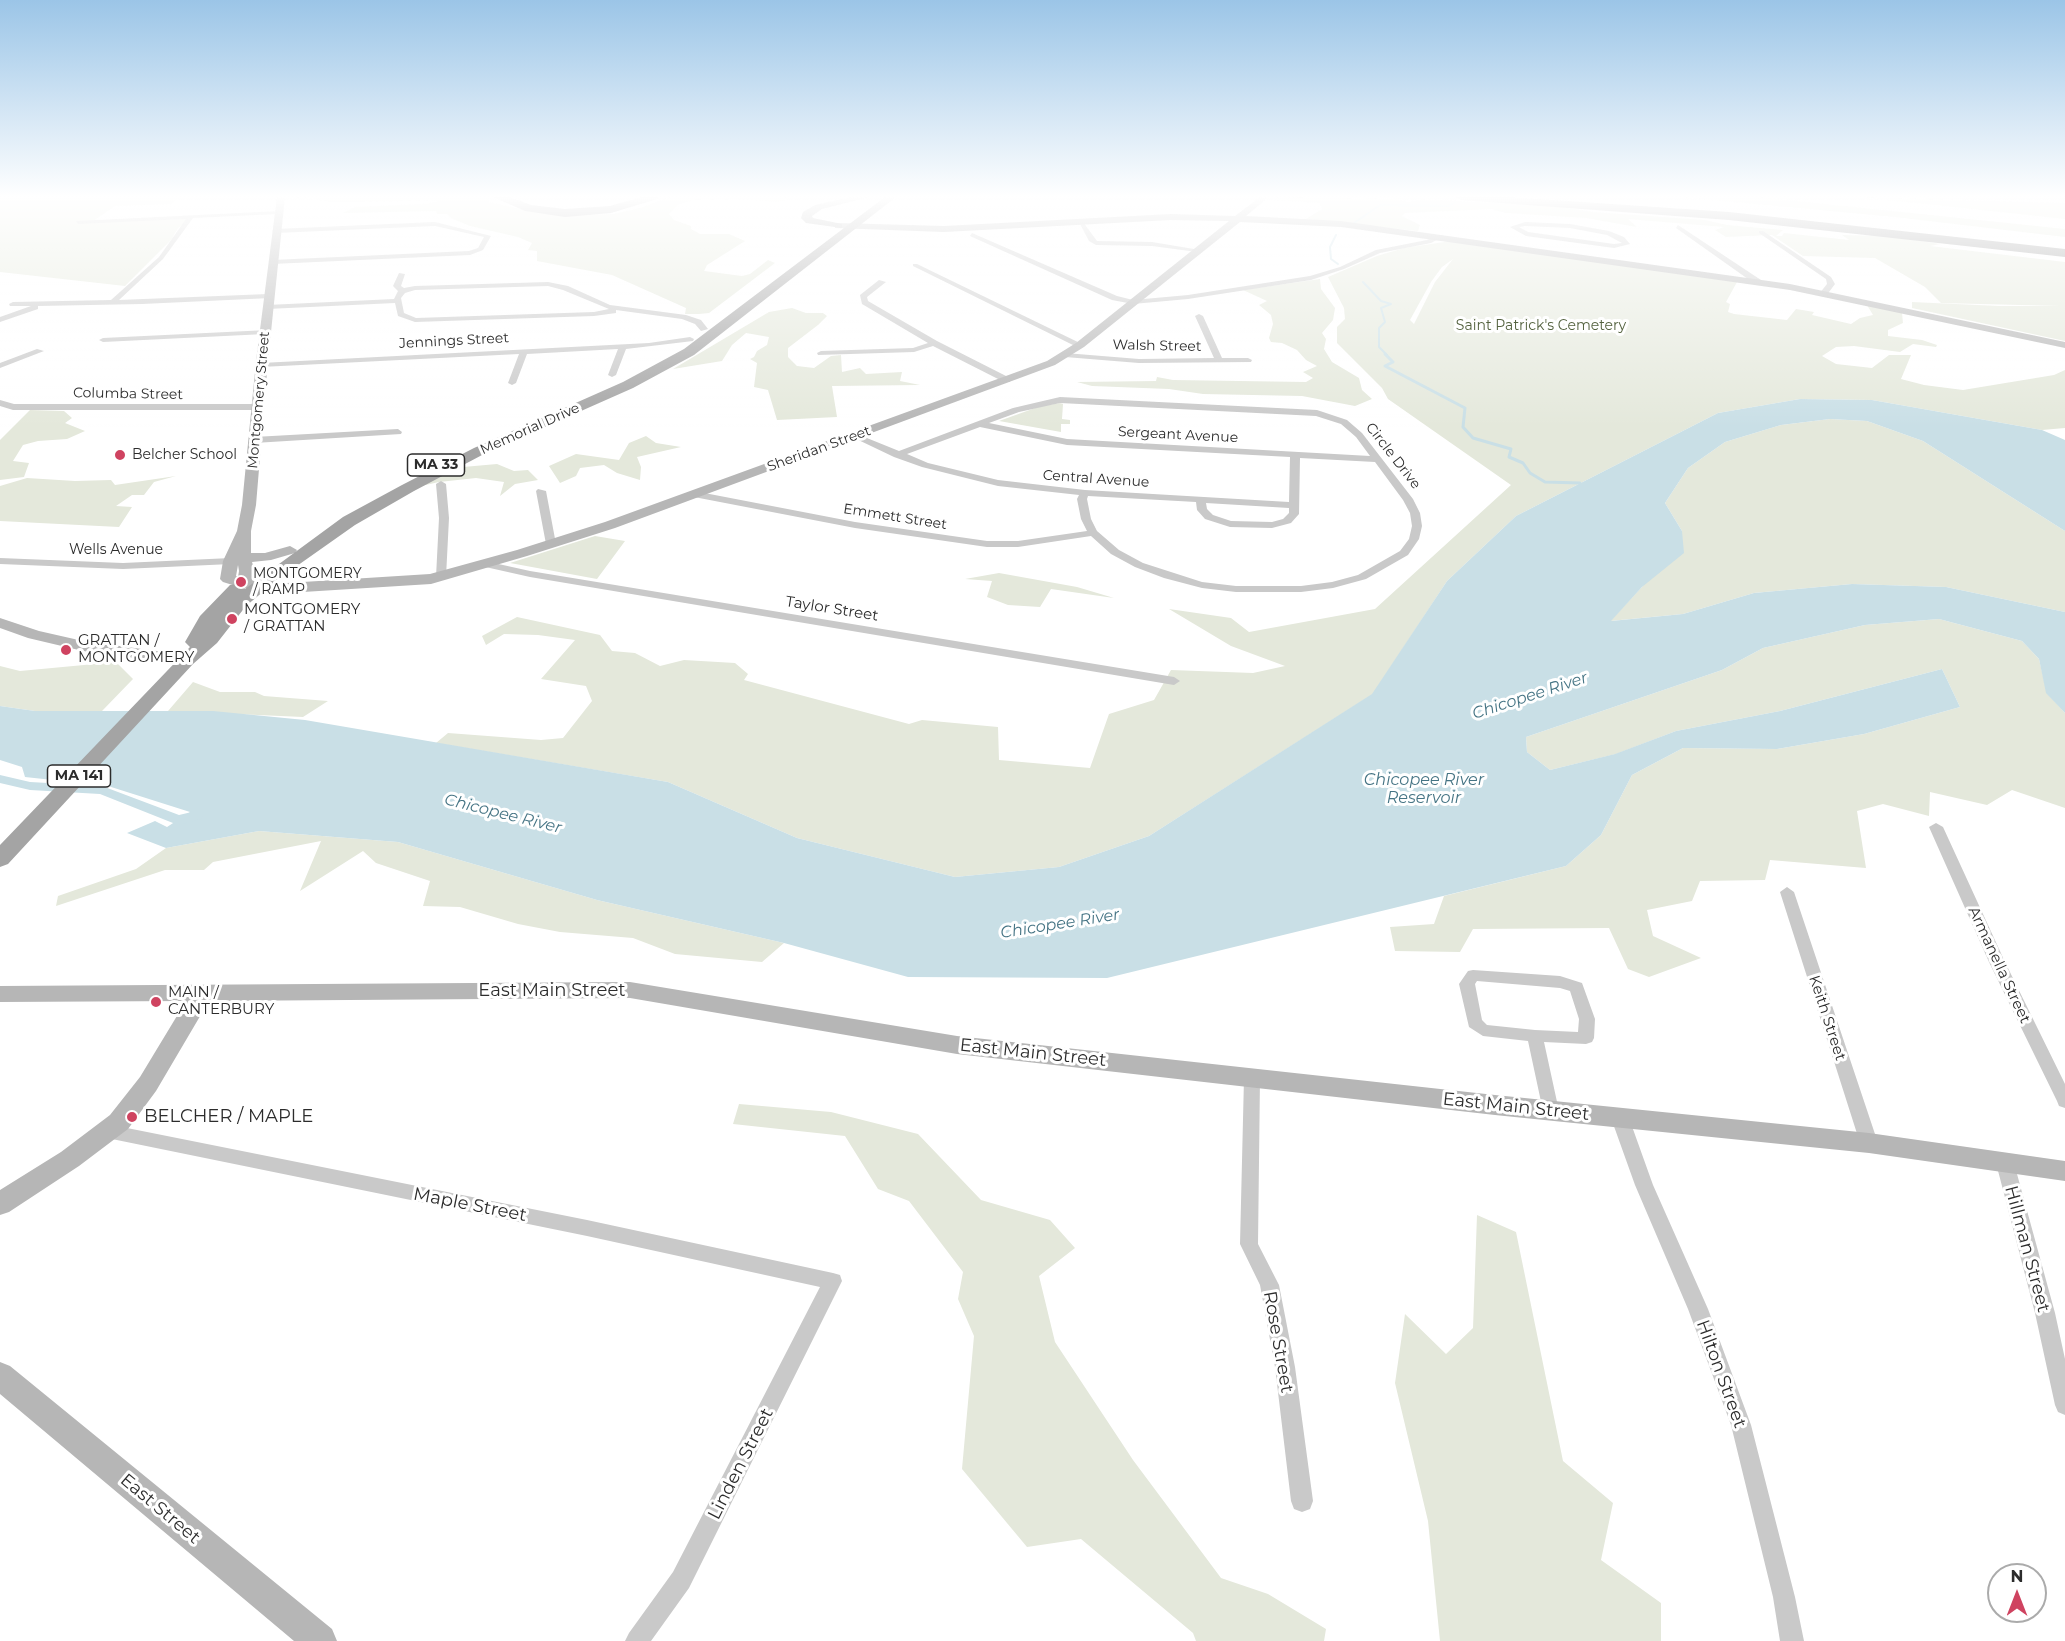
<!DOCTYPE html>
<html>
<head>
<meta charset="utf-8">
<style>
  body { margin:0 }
  #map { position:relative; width:2065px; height:1641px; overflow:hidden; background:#fff; font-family:Montserrat,sans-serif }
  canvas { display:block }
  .north { position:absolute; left:1987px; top:1563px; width:60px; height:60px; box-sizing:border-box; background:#fff; border:2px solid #ababab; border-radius:50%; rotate:0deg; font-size:16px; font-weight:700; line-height:24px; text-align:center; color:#2c2c2c }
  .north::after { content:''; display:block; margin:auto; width:21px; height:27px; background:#cf4360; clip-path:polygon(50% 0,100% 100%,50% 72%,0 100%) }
</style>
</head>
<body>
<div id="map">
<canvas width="2065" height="1641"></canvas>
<div class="north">N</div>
</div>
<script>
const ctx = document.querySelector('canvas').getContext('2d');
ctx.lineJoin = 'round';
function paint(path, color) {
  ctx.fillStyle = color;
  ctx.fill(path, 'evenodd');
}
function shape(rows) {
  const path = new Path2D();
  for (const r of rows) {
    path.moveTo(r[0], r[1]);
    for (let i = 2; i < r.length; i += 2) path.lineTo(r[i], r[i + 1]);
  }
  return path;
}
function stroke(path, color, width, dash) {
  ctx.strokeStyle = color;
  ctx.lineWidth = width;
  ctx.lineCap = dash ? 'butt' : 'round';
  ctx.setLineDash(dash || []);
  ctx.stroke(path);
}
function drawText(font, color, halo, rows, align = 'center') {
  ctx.font = font + ' Montserrat,sans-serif';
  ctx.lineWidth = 6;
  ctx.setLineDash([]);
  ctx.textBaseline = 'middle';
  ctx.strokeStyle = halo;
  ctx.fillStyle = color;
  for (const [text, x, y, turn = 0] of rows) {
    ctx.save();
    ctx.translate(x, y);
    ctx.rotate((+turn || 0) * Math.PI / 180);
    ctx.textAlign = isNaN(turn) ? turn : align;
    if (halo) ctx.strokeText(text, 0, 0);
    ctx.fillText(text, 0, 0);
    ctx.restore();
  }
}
paint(shape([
  [0,197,179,197,172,204,115,206,95,220,192,219,178,228,171,240,125,286,0,272],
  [292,197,489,197,489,202,538,213,572,215,613,214,640,208,670,197,786,197,784,201,779,202,740,199,694,200,679,204,669,214,674,220,691,226,691,229,700,234,729,234,745,241,707,265,704,271,742,276,750,274,768,260,775,263,709,313,699,314,685,314,686,308,612,275,537,261,537,251,528,250,532,243,518,237,470,226,451,218,447,214,437,214,436,211,343,213,355,207,423,204,437,202,436,200,362,202,332,202,302,197,291,199],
  [1278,197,1398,199,1408,202,1422,199,1555,206,1593,212,1705,220,1727,225,1783,230,1776,236,1782,236,1784,233,1849,240,1842,235,1889,236,1940,244,1930,246,2065,262,2065,341,1912,308,1912,302,1999,306,2060,306,1941,303,1925,287,1875,258,1803,256,1772,235,1726,237,1715,230,1724,227,1628,219,1637,227,1586,218,1506,213,1491,209,1405,213,1402,216,1420,225,1418,231,1306,219,1322,209,1320,203,1274,200],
  [1680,197,1759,197,1873,209,2065,229,2065,237,1895,217],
  [1860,197,2065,203,2065,219],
  [1451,241,1737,282,1726,302,1730,304,1728,312,1734,314,1787,320,1796,309,1814,312,1812,315,1851,324,1860,318,1873,315,1867,305,1902,313,1903,323,1888,330,1888,336,1922,340,1937,345,1936,347,1913,344,1900,352,1854,346,1836,347,1822,356,1836,364,1872,368,1889,355,1911,355,1901,379,1924,385,1963,390,2054,375,2065,370,2065,428,2042,430,1872,400,1800,399,1718,413,1516,516,1447,581,1373,694,1149,836,1059,867,955,877,797,838,668,782,436,743,448,733,541,740,563,738,592,701,586,686,541,679,575,640,538,635,504,634,486,645,482,636,517,617,600,635,612,651,635,653,660,666,684,660,735,663,748,674,744,680,909,724,922,720,998,727,999,760,1090,768,1109,714,1154,700,1171,670,1253,673,1285,666,1231,646,1169,609,1231,618,1249,632,1375,609,1511,485,1388,399,1382,388,1337,343,1337,327,1345,319,1344,308,1328,277,1377,256,1404,248],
  [1453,259,1435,282,1414,324,1410,320,1431,282,1442,267],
  [1320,279,1321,289,1335,308,1333,320,1322,333,1326,339,1324,349,1332,362,1359,378,1362,390,1372,399,1355,406,1302,396,1203,394,1169,389,1092,386,1077,382,1156,381,1157,377,1173,380,1306,382,1313,378,1303,372,1317,366,1306,360,1297,350,1282,343,1271,342,1269,338,1273,324,1271,315,1259,305,1267,301,1243,290],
  [792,308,806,313,823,313,827,316,818,325,788,348,788,357,797,366,814,368,831,356,841,355,842,372,860,368,866,374,902,372,900,381,920,385,832,386,837,417,777,420,768,390,754,387,757,363,750,359,754,357,757,351,767,345,769,337,746,333,732,345,722,361,673,369,769,312],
  [1060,403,1063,404,1062,419,1070,420,1070,424,1061,424,1061,432,999,421,1038,407],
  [30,410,64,411,72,418,65,423,85,431,67,439,38,441,23,445,13,461,29,463,24,477,0,480,0,440],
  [1830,419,1867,421,1923,441,2065,531,2065,612,1946,587,1852,584,1754,593,1683,614,1610,621,1642,587,1682,531,1665,503,1688,468,1725,442,1781,425],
  [646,436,656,443,681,447,637,457,641,467,640,480,617,473,604,465,580,468,576,476,560,483,549,466,576,454,619,460,629,443],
  [497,464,514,471,528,470,538,480,515,484,500,496,504,482,476,478,439,482,412,488,452,468],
  [176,476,154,482,144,495,132,495,116,506,132,507,119,527,0,521,0,486,27,478,75,481,111,480,115,485],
  [595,536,625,541,597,579,510,563],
  [999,573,1077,587,1114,598,1051,589,1040,607,1008,605,987,597,992,581,965,579],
  [1939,619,2022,641,2039,659,2047,693,2065,713,2065,808,2012,790,1987,805,1930,792,1929,816,1883,804,1857,811,1866,868,1770,860,1765,880,1700,881,1692,901,1647,910,1653,936,1701,958,1649,977,1628,969,1609,928,1473,929,1460,952,1395,951,1390,927,1434,924,1444,896,1566,866,1601,835,1632,775,1683,748,1777,749,1864,734,1960,707,1942,669,1780,711,1676,731,1616,754,1550,770,1527,752,1526,737,1722,670,1763,648,1865,625],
  [116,662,133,679,102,711,35,711,0,706,0,666,20,671],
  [193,682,220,692,255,692,264,696,328,701,303,717,168,711],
  [259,831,398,842,597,900,784,943,762,962,675,954,633,938,560,932,518,924,460,907,423,906,430,881,376,863,363,851,300,891,321,841,213,862,204,870,165,870,56,906,58,896,136,869,166,848],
  [739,1104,831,1112,918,1134,981,1200,1050,1220,1075,1248,1039,1276,1055,1342,1133,1460,1221,1578,1268,1594,1326,1629,1324,1641,1196,1641,1193,1633,1081,1539,1027,1547,962,1469,974,1336,958,1299,963,1272,909,1201,878,1189,845,1136,733,1124],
  [1477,1215,1516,1232,1563,1461,1613,1503,1601,1560,1661,1603,1661,1641,1440,1641,1428,1521,1395,1383,1405,1314,1446,1354,1473,1328]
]), '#e4e8db');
paint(shape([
  [1800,399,1872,400,2042,430,2065,440,2065,531,1923,441,1867,421,1830,419,1781,425,1725,442,1688,468,1665,503,1682,531,1684,553,1642,587,1611,621,1683,614,1754,593,1852,584,1946,587,2065,612,2065,713,2046,693,2039,659,2022,641,1939,619,1865,625,1763,648,1722,670,1526,737,1527,752,1550,770,1615,754,1676,731,1780,711,1942,669,1960,707,1864,734,1777,749,1683,748,1632,775,1601,835,1566,866,1107,978,908,977,784,943,597,900,398,842,259,831,166,848,127,833,155,821,167,827,190,812,108,786,25,777,22,767,0,760,0,706,35,711,213,711,305,720,668,782,797,838,955,877,1059,867,1149,836,1372,694,1447,581,1516,516,1718,413]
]), '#c9dfe6');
stroke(shape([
  [1354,223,1380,205,1448,206,1454,203],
  [1336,235,1330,247,1331,259,1338,264],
  [1363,282,1381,301,1391,304,1381,308,1385,322,1379,328,1379,347,1387,355]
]), '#c9dfe6', 2);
stroke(shape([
  [1385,354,1393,362,1385,366,1465,408,1463,427,1473,438,1511,449,1509,457,1523,463,1530,473,1545,482,1580,483]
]), '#c9dfe6', 3);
paint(shape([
  [0,775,30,782,102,786,179,815,196,811,203,816,201,819,178,825,100,794,30,790,0,783,0,775]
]), '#c9dfe6');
paint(shape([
  [280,211,278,214,193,218,163,259,119,300,268,294,271,294,271,298,142,304,38,306,38,309,0,322,0,317,31,306,10,306,9,304,13,302,111,300,159,257,186,219,78,224,76,221,280,211],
  [435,222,491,236,483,250,470,255,272,264,269,262,272,260,469,251,478,248,484,237,435,226,275,233,272,231,275,229,435,222],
  [1083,222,1097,241,1152,242,1200,250,1197,252,1152,246,1096,245,1089,241,1080,224,1083,222],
  [1525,222,1570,224,1609,231,1624,237,1630,244,1614,248,1526,236,1510,227,1525,222],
  [1525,226,1570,228,1607,235,1622,243,1614,244,1528,232,1519,227,1525,226],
  [1678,225,1761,280,1761,284,1755,284,1676,228,1678,225],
  [1759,231,1763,231,1831,277,1835,284,1826,296,1819,294,1827,284,1826,279,1759,233,1759,231],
  [972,233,1117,296,1133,300,1188,295,1310,276,1340,267,1376,250,1427,240,1439,235,1442,237,1431,243,1380,253,1344,269,1311,280,1188,299,1133,304,1112,300,970,236,972,233],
  [913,264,917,264,1084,345,1077,347,913,266,913,264],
  [399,273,405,274,401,286,404,288,415,286,548,282,568,286,610,305,686,315,701,320,708,329,701,331,695,324,682,319,616,310,616,313,594,316,415,322,398,316,395,303,267,309,263,307,267,305,394,299,398,291,393,286,399,273],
  [548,286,563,290,609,309,594,312,416,318,404,313,401,298,405,293,415,290,548,286],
  [879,280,886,282,867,297,868,301,937,341,1010,378,1010,382,1004,382,933,346,914,352,818,355,817,353,821,351,913,348,928,343,862,304,860,295,879,280],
  [1199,314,1203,316,1222,358,1248,358,1252,360,1251,362,1139,363,1065,357,1061,355,1065,353,1139,359,1214,358,1195,316,1199,314],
  [268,330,269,332,265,334,103,342,99,340,103,338,268,330],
  [690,337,694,339,693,341,626,349,616,375,612,377,608,375,618,349,527,354,516,383,512,385,508,383,519,354,261,367,257,365,261,363,649,343,690,337],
  [37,349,44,351,0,368,0,363,37,349],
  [1060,397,1317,410,1347,420,1362,433,1413,499,1420,513,1422,526,1419,539,1408,555,1366,579,1333,588,1301,592,1236,592,1202,588,1164,578,1135,567,1111,554,1091,536,1018,547,987,547,855,528,694,497,689,494,694,491,855,522,987,541,1018,541,1087,531,1081,519,1077,499,1079,495,998,486,922,467,894,457,850,436,857,434,899,451,1013,408,1060,397],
  [1060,403,1316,416,1341,424,1356,437,1370,456,1067,439,989,423,1019,412,1060,403],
  [980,427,1067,445,1290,457,1289,502,1085,490,998,480,928,463,907,454,980,427],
  [1300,458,1375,462,1403,500,1410,513,1412,526,1409,539,1400,551,1358,575,1332,582,1301,586,1236,586,1202,582,1143,563,1119,550,1097,531,1091,519,1087,499,1088,496,1196,502,1197,510,1205,519,1230,527,1272,528,1291,523,1299,514,1300,458],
  [1206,503,1289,508,1289,513,1283,519,1272,522,1231,521,1213,515,1207,509,1206,503],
  [0,400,14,404,257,404,261,407,257,410,13,410,0,406,0,400],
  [398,429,402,432,401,434,254,443,250,440,254,437,398,429],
  [441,481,446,484,449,518,446,577,441,580,436,577,439,518,436,484,441,481],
  [538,489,546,491,556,544,555,546,547,546,546,544,536,491,538,489],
  [0,558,123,563,231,558,236,561,231,564,123,569,0,564,0,558],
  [485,561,530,571,1174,677,1180,681,1174,685,530,577,481,566,481,562,485,561],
  [1936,823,1943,827,2005,962,2065,1084,2065,1108,2059,1106,2057,1101,1989,962,1929,827,1936,823],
  [1787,887,1794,892,1878,1143,1875,1148,1869,1150,1863,1148,1860,1143,1780,892,1787,887],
  [1473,970,1560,976,1582,983,1595,1019,1594,1038,1592,1042,1586,1044,1544,1042,1559,1111,1557,1116,1551,1118,1545,1116,1543,1111,1528,1041,1483,1036,1469,1027,1459,984,1468,971,1473,970],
  [1477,981,1560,988,1570,991,1579,1019,1578,1032,1535,1030,1487,1025,1482,1020,1475,984,1477,981],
  [1252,1072,1258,1073,1260,1078,1258,1244,1279,1285,1295,1367,1313,1501,1310,1509,1302,1512,1294,1509,1291,1501,1275,1367,1260,1285,1240,1244,1244,1078,1246,1073,1252,1072],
  [1620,1111,1626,1113,1629,1118,1653,1185,1708,1309,1751,1425,1795,1597,1804,1641,1780,1641,1773,1597,1731,1425,1688,1309,1635,1185,1611,1118,1614,1113,1620,1111],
  [107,1124,587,1220,833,1273,840,1275,842,1281,689,1588,651,1641,625,1641,629,1633,673,1572,820,1287,587,1236,107,1138,101,1136,98,1131,101,1126,107,1124],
  [2005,1156,2011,1158,2014,1163,2055,1313,2065,1359,2065,1415,2058,1412,2055,1405,2035,1313,1996,1163,1999,1158,2005,1156]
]), '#c9c9c9');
paint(shape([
  [277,197,285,197,268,361,256,505,251,531,251,553,265,553,290,546,297,550,295,553,271,560,252,562,255,571,253,580,271,584,430,574,517,550,605,522,1047,361,1076,343,1229,221,1171,220,944,232,835,228,835,224,838,223,944,226,1171,214,1235,216,1260,197,1269,197,1246,216,1341,221,1790,284,2065,342,2065,348,1790,290,1341,227,1240,222,1084,347,1055,365,615,528,527,556,431,584,271,594,239,587,223,582,220,579,223,561,237,531,242,505,256,361,277,197],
  [238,565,239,571,238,577,236,576,238,565],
  [0,618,39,631,83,641,186,655,194,660,186,665,83,651,28,638,0,628,0,618],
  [630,982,957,1036,1495,1095,1869,1133,2065,1161,2065,1181,1869,1153,1495,1115,957,1054,630,998,209,1001,156,1091,128,1129,79,1166,9,1212,0,1215,0,1190,61,1152,110,1115,140,1077,186,1001,0,1002,0,986,630,982],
  [0,1362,10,1366,332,1629,337,1641,294,1641,0,1394,0,1362]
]), '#b6b6b6');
paint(shape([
  [851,197,869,197,822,209,812,216,813,218,842,224,842,228,806,223,801,218,803,212,815,205,851,197],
  [885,197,896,197,694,355,633,388,484,454,414,491,355,525,277,580,246,606,217,643,193,664,8,864,0,867,0,845,190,647,185,642,200,616,230,585,236,584,242,585,245,589,343,517,402,485,474,448,623,382,684,349,885,197]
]), '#a4a4a4');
paint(shape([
  [493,197,510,197,531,205,565,209,610,206,641,197,659,197,657,199,611,213,565,217,525,211,493,197],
  [1455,197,1509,197,1729,212,2065,249,2065,257,1729,220,1461,200,1455,197]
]), '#939393');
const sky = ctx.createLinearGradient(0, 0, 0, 427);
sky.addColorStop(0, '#9bc5e7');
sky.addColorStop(0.46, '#fff');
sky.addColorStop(1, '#ffffff00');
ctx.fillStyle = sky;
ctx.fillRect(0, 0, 2065, 427);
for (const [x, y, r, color] of [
  [120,455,6,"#cf4360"],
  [241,582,6,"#cf4360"],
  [232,619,6,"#cf4360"],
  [66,650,6,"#cf4360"],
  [156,1002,6,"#cf4360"],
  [132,1117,6,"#cf4360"]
]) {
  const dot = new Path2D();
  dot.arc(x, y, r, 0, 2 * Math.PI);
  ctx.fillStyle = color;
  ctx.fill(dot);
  stroke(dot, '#fff', 2);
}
drawText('14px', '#54623f', '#fff', [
  ["Saint Patrick's Cemetery",1541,326]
]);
drawText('14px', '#2c2c2c', '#fff', [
  ["Jennings Street",454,341,-3],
  ["Walsh Street",1157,346,1],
  ["Columba Street",128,394,1],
  ["Montgomery Street",259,400,-85],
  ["Memorial Drive",530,429,-24],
  ["Sergeant Avenue",1178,435,3],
  ["Sheridan Street",819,449,-20],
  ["Circle Drive",1393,456,52],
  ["Central Avenue",1096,479,4],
  ["Emmett Street",895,517,9],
  ["Wells Avenue",116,550]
]);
drawText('14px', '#2c2c2c', '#fff', [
  ["Belcher School",132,455],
  ["MONTGOMERY",253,574],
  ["/ RAMP",253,590]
], 'left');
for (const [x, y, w] of [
  [436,465,57],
  [79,776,63]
]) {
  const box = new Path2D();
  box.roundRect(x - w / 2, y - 11, w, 22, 4.5);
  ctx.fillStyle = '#fff';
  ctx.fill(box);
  stroke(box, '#2c2c2c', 1.5);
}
drawText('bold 14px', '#2c2c2c', null, [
  ["MA 33",436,465],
  ["MA 141",79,776]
]);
drawText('15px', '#2c2c2c', '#fff', [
  ["Taylor Street",832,609,9],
  ["Armanella Street",1999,965,65],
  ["Keith Street",1827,1018,72]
]);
drawText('15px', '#2c2c2c', '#fff', [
  ["MONTGOMERY",244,610],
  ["/ GRATTAN",244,627],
  ["GRATTAN /",78,641],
  ["MONTGOMERY",78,658],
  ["MAIN /",168,993],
  ["CANTERBURY",168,1010]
], 'left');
drawText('italic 16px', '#457484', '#fff', [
  ["Chicopee River",1530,696,-18],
  ["Chicopee River",1424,780],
  ["Reservoir",1424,798],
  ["Chicopee River",503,814,14],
  ["Chicopee River",1060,924,-9]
]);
drawText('18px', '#2c2c2c', '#fff', [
  ["East Main Street",552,991],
  ["East Main Street",1033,1053,6],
  ["East Main Street",1516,1107,6],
  ["Maple Street",470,1205,11],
  ["Hillman Street",2027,1249,75],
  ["Rose Street",1278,1342,80],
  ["Hilton Street",1721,1374,70],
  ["Linden Street",741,1464,-63],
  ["East Street",160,1509,40]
]);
drawText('18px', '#2c2c2c', '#fff', [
  ["BELCHER / MAPLE",144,1117]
], 'left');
</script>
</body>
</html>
